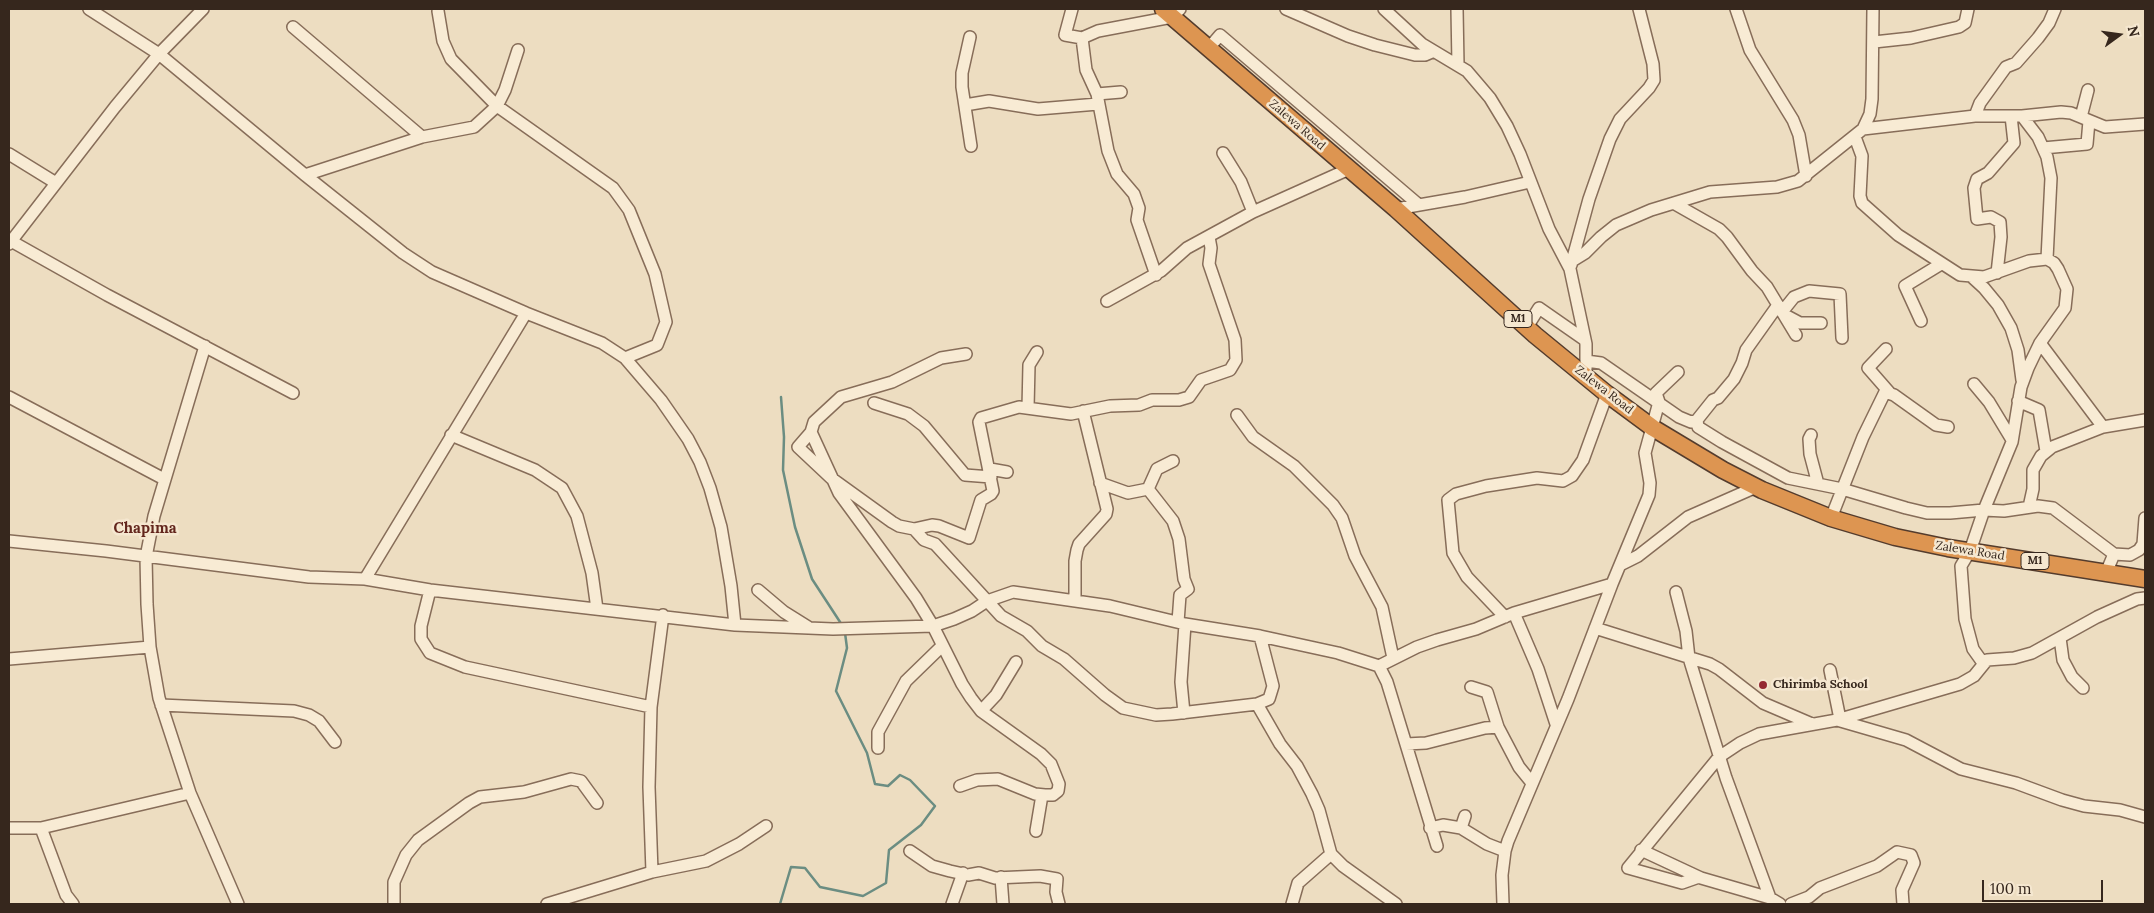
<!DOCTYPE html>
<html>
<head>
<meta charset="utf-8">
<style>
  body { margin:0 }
  #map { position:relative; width:2154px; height:913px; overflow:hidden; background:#edddc1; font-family:Lora,serif }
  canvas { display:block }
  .frame { position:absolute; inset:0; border:10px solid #36271d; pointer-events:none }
  .north { position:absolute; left:2094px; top:10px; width:50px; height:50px; -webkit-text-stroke:4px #f5e7d0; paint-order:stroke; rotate:76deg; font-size:14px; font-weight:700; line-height:20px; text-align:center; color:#36271d }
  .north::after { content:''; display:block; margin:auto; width:18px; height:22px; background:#36271d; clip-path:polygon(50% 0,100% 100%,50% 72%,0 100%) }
  .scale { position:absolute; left:1982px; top:880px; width:121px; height:22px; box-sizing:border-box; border:2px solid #36271d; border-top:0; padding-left:6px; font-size:15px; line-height:18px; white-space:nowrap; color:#36271d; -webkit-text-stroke:4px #f5e7d0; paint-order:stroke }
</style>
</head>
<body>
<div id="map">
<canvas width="2154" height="913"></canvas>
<div class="frame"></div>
<div class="north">N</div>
<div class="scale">100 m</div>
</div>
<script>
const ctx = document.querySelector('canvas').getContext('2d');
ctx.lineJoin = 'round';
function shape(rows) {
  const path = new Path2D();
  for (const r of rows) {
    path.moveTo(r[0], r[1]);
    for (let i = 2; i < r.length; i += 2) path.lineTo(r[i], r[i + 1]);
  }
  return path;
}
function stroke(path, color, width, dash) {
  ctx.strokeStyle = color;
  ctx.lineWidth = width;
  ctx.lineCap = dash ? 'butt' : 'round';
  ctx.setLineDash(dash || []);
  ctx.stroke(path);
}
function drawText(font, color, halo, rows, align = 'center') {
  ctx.font = font + ' Lora,serif';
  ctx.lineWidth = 5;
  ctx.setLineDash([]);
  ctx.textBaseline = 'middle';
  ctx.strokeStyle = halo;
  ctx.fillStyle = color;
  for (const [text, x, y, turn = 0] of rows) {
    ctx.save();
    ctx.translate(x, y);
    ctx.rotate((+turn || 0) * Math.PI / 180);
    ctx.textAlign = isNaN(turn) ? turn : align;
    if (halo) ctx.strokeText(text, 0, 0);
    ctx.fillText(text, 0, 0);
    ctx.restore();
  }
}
stroke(shape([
  [781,397,784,437,783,470,795,527,812,579,842,625],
  [780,904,791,867,805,868,820,887,863,896,886,883,889,850,921,825,935,806,910,780,900,775,888,786,875,784,867,753,836,691,847,648,845,633]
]), '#6b8d82', 2.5);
const minor = shape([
  [89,9,159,54,305,175,403,253,432,272,526,313,602,343,625,358,661,400,688,439,700,462,710,488,721,527,731,586,735,625],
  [1072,9,1065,35,1082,38,1098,31,1172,17,1180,9],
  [1286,9,1348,36,1375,45,1415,55,1425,55,1432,52],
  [1384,9,1422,44,1467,71,1490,98,1507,126,1520,154,1549,229,1570,269,1586,344,1586,376],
  [1457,9,1458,65],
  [1736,9,1750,50,1793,120,1799,135,1806,176],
  [438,11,443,41,451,59,497,106,613,188,629,210,655,274,666,322,657,345,625,358],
  [293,27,422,137],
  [970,37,962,73,962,87,971,146],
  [1082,38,1086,70,1097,94,1121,92],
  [1874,42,1911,38,1959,27,1965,23,1968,9],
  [1208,49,1220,35,1419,205],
  [1097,94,1108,151,1117,174,1134,194,1139,208,1137,220,1156,275],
  [965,105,989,101,1038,109,1098,104],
  [1975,116,1980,103,2006,67,2016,63,2038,38,2049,23,2055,9],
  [2022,116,2038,137,2047,157,2051,178,2047,259],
  [2081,117,2088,90],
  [1863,129,1870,114,1872,99,1873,9],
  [1855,137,1862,156,1860,196,1862,203,1898,235,1960,275,1984,277,2029,261,2047,259,2054,263,2058,269,2067,289,2065,308,2040,343,2028,368,2021,387,2012,442,1984,510,1970,551,1961,566,1965,619,1973,649,1983,663],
  [2043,148,2087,144,2089,121],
  [1223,153,1241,182,1253,212],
  [9,154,56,183],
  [305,175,422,137,474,127,497,106,505,90,518,50],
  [1675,204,1719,229,1727,237,1752,271,1767,287,1796,335],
  [1396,209,1465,197,1530,182],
  [11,241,107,295,293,393],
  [9,244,115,107,159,54,203,9],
  [1572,261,1585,253,1601,237,1616,225,1651,210,1710,192,1777,187,1798,181,1863,129,1975,116,2022,116,2061,112,2071,113,2105,127,2145,124],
  [1571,265,1589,199,1610,139,1620,119,1649,88,1654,80,1653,64,1639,9],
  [1997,273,2001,237,2000,222,1991,217,1977,219,1974,188,1977,179,1988,173,2014,143,2011,116],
  [1972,277,1984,288,1998,305,2011,328,2018,350,2022,380],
  [1107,301,1161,271,1187,248,1253,212,1349,169],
  [1778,305,1746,350,1742,363,1734,379,1718,398,1713,400,1697,420,1698,427,1722,442,1788,478,1842,489,1906,508,1927,513,1950,513,1984,510,2004,511,2038,506,2053,508,2114,554],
  [1782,312,1794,297,1809,291,1840,294,1842,338],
  [1785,315,1800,323,1821,323],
  [1921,321,1905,286,1941,264],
  [1527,327,1539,308,1585,340],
  [2040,343,2103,427],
  [205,346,154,516,146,557,147,604,150,647,159,698,190,793,238,904],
  [1886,349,1868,368,1889,392],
  [1586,361,1601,363,1679,417,1691,422,1696,421],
  [1974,384,1989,402,2012,440],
  [9,397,164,479],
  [2018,401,2039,410,2046,451],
  [874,403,908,414,924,426,965,475,991,477],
  [1028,408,1029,365,1037,352],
  [1237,415,1253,437,1294,466,1333,505,1342,518,1355,556,1382,607,1393,658],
  [811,432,798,447,831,478,892,522,899,526,914,529,932,525,939,526,969,538,981,500,991,494,993,491,979,422,981,418,1019,407,1071,414,1110,406,1139,405,1152,400,1179,400,1189,397,1201,380,1230,370,1236,360,1235,340,1209,264,1211,248,1209,237],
  [451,435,535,470,562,488,577,516,592,573,597,609],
  [1811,435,1809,439,1810,454,1818,484],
  [990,469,1007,472],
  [1100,483,1128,493,1148,489,1173,521,1179,539,1184,579,1188,589,1180,595,1178,622],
  [1148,489,1157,469,1173,461],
  [2029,507,2033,489,2033,470,2041,456,2052,447,2103,427,2145,420],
  [1831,518,1863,437,1885,392,1894,395,1936,425,1948,427],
  [914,529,924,540,935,544,1001,616,1027,631,1042,646,1064,659,1105,695,1123,708,1156,715,1172,714,1257,704,1269,699,1273,686,1260,636],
  [9,541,106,551,309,577,365,579,430,590,735,625,833,629,933,626,954,619,972,611,987,601,1013,592,1110,606,1185,624,1260,636,1338,653,1379,666,1417,647,1437,640,1476,629,1514,613,1612,584],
  [1620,565,1638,556,1688,517,1756,487],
  [2106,573,2114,554,2130,555,2139,550,2143,544,2145,518],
  [365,579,526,313],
  [430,590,421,626,421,639,430,653,465,667,651,707],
  [758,590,784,612,808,627],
  [1676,592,1686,631,1689,658,1726,778,1770,898,1780,904],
  [1075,600,1075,561,1077,550,1079,544,1106,514,1107,509,1083,411],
  [1514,613,1538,669,1556,724],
  [1505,617,1467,577,1453,553,1448,500,1456,494,1486,486,1537,478,1563,481,1572,476,1583,460,1607,394],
  [1595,628,1710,664,1719,669,1763,703,1812,724],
  [2060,638,2063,660,2072,677,2083,688],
  [9,659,150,647],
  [1379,666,1387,682,1437,846],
  [1830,670,1840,719],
  [1471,687,1487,692,1498,727],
  [1257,704,1280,744,1297,766,1312,794,1319,810,1331,854,1343,866,1396,904],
  [161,705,294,711,309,715,319,721,335,742],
  [981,711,996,695,1016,662],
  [1184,713,1181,682,1185,624],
  [1837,720,1906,740,1961,769,2016,783,2062,800,2084,806,2120,810,2145,817],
  [1406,744,1426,743,1485,728,1498,727,1519,767,1532,783],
  [878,748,878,732,906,681,942,646],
  [960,786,977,780,998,779,1035,794,1045,795,1053,795,1058,791,1059,784,1051,764,1041,754,981,711,971,698,962,684,933,626,916,598,839,493,811,432,814,422,841,397,892,382,941,358,966,354],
  [9,828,41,828,190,793],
  [41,828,66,895,73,904],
  [1430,828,1443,825,1461,828,1465,816],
  [1461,828,1487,844,1505,851],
  [1036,831,1042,795],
  [1641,850,1701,878,1770,898],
  [910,851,932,866,950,871,968,875,979,873,995,878,1040,876,1057,879,1056,892,1059,904],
  [652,872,649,787,651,707,663,615],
  [1001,877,1003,904],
  [1699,877,1682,883,1628,868,1719,757,1740,743,1759,734,1837,720,1960,684,1974,676,1987,660,2014,658,2032,653,2097,617,2137,599,2145,598],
  [394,904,394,882,406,855,418,840,469,803,480,797,524,792,571,779,581,781,597,803],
  [547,904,652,872,706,861,739,844,766,826],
  [952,904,963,873],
  [1292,904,1298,883,1331,854],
  [1503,904,1502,875,1505,851,1508,841,1568,699,1612,584,1649,495,1650,483,1645,453,1659,402,1656,393,1678,372],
  [1791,904,1809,897,1820,888,1877,866,1897,852,1911,855,1914,863,1902,890,1903,904]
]);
const highway = shape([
  [1163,9,1396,209,1535,335,1607,394,1653,428,1723,470,1762,490,1831,518,1895,537,1948,548,2145,579]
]);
stroke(minor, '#876d59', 14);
stroke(highway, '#543c2d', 19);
stroke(minor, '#f8ebd4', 11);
stroke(highway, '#dd9551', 16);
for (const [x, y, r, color] of [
  [1763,685,5,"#952932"]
]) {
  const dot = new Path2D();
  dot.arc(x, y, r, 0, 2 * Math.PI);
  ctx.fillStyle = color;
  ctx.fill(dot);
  stroke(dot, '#f5e7d0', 2);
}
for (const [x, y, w] of [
  [1518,319,28],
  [2035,561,28]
]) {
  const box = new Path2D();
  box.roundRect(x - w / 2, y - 8.5, w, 17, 4);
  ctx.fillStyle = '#f5e7d0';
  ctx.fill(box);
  stroke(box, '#36271d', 1);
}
drawText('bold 11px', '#36271d', null, [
  ["M1",1518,319],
  ["M1",2035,561]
]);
drawText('12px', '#36271d', '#f5e7d0', [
  ["Zalewa Road",1297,125,41],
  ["Zalewa Road",1604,390,38],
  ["Zalewa Road",1970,551,9]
]);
drawText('bold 12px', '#36271d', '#f5e7d0', [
  ["Chirimba School",1773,685]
], 'left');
drawText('bold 15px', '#63261d', '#f5e7d0', [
  ["Chapima",145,529]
]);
</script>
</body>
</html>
